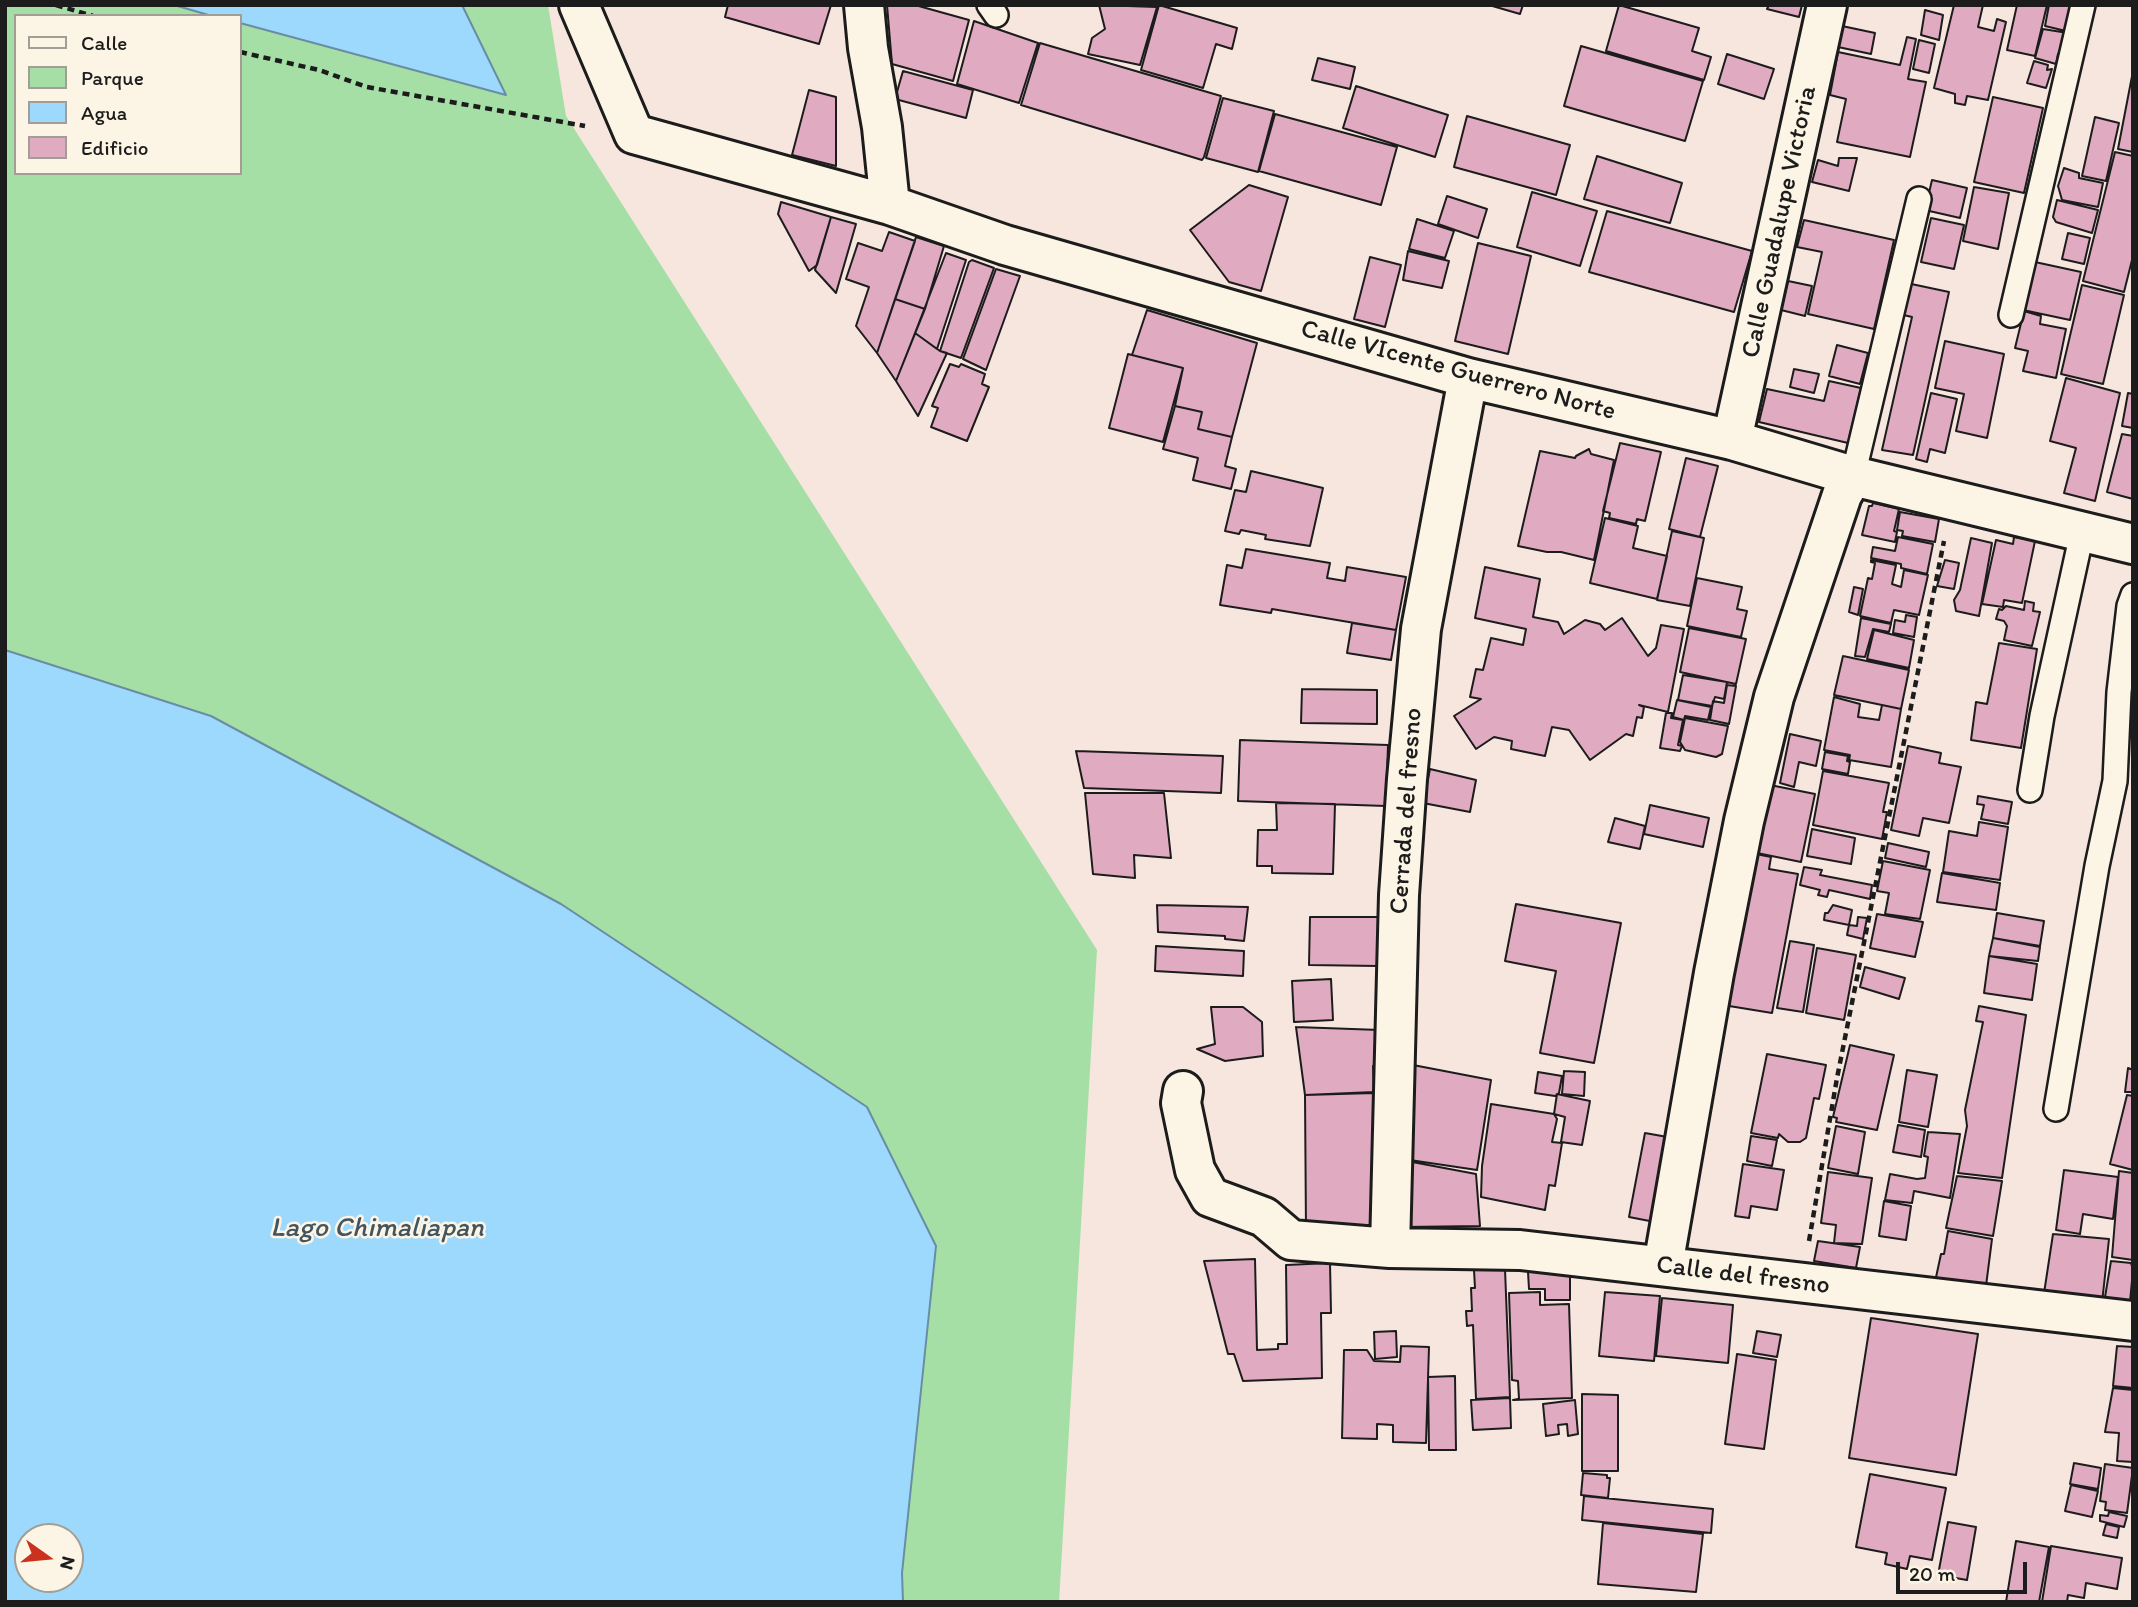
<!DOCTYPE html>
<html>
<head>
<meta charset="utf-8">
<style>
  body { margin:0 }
  #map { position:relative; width:2138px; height:1607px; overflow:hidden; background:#f6e6de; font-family:Itim,sans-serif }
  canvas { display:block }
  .frame { position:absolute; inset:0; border:7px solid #1c1c1c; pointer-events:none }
  .legend { position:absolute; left:14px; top:14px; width:228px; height:161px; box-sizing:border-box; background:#fcf5e5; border:2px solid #a29e95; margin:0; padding:9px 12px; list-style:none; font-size:21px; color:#1c1c1c }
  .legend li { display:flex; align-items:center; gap:14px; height:35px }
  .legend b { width:35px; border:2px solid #a29e95 }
  .north { position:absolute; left:14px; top:1523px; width:70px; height:70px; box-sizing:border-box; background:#fcf5e5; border:2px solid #a29e95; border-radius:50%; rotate:105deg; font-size:19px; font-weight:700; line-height:28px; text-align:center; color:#1c1c1c }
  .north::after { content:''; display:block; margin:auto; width:24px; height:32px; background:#c8321e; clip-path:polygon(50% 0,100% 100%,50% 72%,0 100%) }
  .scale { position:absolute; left:1896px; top:1562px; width:131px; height:32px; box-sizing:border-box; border:4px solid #1c1c1c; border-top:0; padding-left:9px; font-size:21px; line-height:24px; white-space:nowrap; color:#1c1c1c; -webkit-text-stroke:5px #fcf5e5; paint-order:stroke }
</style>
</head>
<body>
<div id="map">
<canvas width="2138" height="1607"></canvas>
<div class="frame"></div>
<ul class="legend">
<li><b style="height:9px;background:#fcf5e5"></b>Calle</li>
<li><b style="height:19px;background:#a5dfa5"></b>Parque</li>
<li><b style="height:19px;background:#9cd9fd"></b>Agua</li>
<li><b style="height:19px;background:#e0aac0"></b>Edificio</li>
</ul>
<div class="north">N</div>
<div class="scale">20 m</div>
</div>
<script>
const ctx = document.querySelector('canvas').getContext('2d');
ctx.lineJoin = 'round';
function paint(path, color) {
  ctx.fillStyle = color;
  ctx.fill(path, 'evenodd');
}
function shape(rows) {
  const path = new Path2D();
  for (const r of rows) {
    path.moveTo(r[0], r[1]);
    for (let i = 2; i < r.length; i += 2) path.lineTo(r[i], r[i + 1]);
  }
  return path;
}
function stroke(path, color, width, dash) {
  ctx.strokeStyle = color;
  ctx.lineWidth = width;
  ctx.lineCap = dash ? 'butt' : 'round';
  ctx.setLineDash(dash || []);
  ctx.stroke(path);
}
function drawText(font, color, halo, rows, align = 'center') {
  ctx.font = font + ' Itim,sans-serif';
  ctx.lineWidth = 5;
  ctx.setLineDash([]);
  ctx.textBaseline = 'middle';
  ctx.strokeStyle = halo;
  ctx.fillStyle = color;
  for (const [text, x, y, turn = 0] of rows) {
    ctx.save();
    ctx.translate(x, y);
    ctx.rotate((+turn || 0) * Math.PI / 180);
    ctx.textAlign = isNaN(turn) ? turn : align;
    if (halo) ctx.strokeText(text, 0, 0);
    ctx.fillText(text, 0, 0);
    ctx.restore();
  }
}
paint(shape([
  [5,5,548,5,566,116,1097,950,1059,1602,5,1602],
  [16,16,240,16,240,173,16,173],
  [28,1537,70,1537,70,1579,28,1579]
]), '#a5dfa5');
const water = shape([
  [174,5,462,5,506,95,240,23,240,16,212,16,174,5],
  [5,650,211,716,561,904,867,1107,936,1246,902,1573,903,1602,5,1602,5,650],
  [28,1537,70,1537,70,1579,28,1579,28,1537]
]);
paint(water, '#9cd9fd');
stroke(water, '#698da3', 2);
const building = shape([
  [728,5,831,5,819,44,725,17,728,5],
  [887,5,915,5,969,20,953,81,892,64,887,5],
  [1099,5,1157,7,1140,65,1088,54,1092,38,1105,29,1099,5],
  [1159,5,1237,28,1232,49,1216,44,1203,88,1141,70,1159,5],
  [1489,5,1523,5,1520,14,1489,5],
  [1619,5,1699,28,1692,51,1711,57,1704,80,1606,51,1619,5],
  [1769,5,1802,5,1799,17,1767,9,1769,5],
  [1954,5,1983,5,1978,27,1994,31,1997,19,2006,22,1988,100,1967,96,1965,105,1955,103,1955,94,1934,88,1954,5],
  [2017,5,2047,5,2035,56,2007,50,2017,5],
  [2049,5,2075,5,2070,32,2045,26,2049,5],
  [1925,10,1943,15,1939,40,1921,35,1925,10],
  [974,21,1038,43,1019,103,957,84,974,21],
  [1842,26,1875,33,1871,54,1838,47,1842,26],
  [2043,29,2074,34,2068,57,2058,54,2056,64,2035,58,2043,29],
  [1907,37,1916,39,1908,79,1926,82,1910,157,1837,142,1846,99,1830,95,1838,52,1900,65,1907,37],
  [1919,40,1935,44,1929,73,1913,69,1919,40],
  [1040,43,1221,96,1204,157,1202,160,1021,105,1040,43],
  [1581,46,1703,81,1685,141,1564,106,1581,46],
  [1727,54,1774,69,1764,99,1718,84,1727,54],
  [1318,58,1355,67,1350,89,1312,80,1318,58],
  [2034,61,2048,65,2047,70,2052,69,2046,88,2027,83,2034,61],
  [903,71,973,90,966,118,895,99,903,71],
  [2133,71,2133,152,2118,149,2133,71],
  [1356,86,1448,115,1435,157,1343,128,1356,86],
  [809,90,836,97,836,166,792,155,809,90],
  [1993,97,2043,108,2024,193,1974,182,1993,97],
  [1223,98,1274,111,1258,172,1206,158,1223,98],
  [1275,114,1397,147,1381,205,1259,171,1275,114],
  [1467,116,1570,145,1556,195,1454,167,1467,116],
  [2095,117,2119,123,2106,181,2082,176,2095,117],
  [2115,152,2133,156,2133,256,2124,292,2083,281,2115,152],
  [1597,156,1682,183,1670,223,1584,199,1597,156],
  [1839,158,1857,158,1849,191,1812,182,1818,160,1838,166,1839,158],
  [2064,168,2079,173,2079,178,2103,183,2098,207,2062,200,2058,186,2064,168],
  [1932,180,1967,188,1960,218,1925,210,1932,180],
  [1249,185,1288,197,1261,291,1229,282,1190,230,1249,185],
  [1974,187,2009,193,1998,249,1963,241,1974,187],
  [1532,192,1597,211,1580,266,1517,247,1532,192],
  [1447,196,1487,209,1478,238,1438,224,1447,196],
  [2057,200,2098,210,2092,233,2056,222,2053,217,2057,200],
  [781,202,831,217,817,265,809,271,778,214,781,202],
  [1607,211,1752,251,1734,312,1589,272,1607,211],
  [831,217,856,224,836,293,815,270,831,217],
  [1931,218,1964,225,1954,269,1921,262,1931,218],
  [1417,219,1454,231,1445,258,1409,249,1417,219],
  [1804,220,1894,240,1874,329,1808,314,1822,252,1797,247,1804,220],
  [889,232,915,241,877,353,856,326,869,287,846,279,858,243,882,251,889,232],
  [2068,233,2090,238,2084,264,2062,259,2068,233],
  [916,237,944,246,925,309,895,299,916,237],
  [1478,243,1531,256,1508,354,1455,341,1478,243],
  [1408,251,1449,261,1442,288,1403,280,1408,251],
  [946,253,966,260,937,349,915,333,946,253],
  [1370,257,1401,265,1385,327,1354,319,1370,257],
  [972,260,994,268,961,358,940,351,969,262,972,260],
  [2035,262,2081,272,2070,320,2023,310,2035,262],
  [996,269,1020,276,986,370,963,359,996,269],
  [1788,281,1812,286,1805,316,1781,310,1788,281],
  [1902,282,1949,292,1913,455,1882,450,1912,317,1895,313,1902,282],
  [2082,285,2124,295,2103,384,2061,374,2082,285],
  [895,299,925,309,896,381,877,353,895,299],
  [1147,310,1257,343,1232,437,1198,429,1202,412,1175,406,1183,368,1132,355,1147,310],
  [2024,311,2041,316,2040,324,2066,329,2056,378,2023,371,2028,351,2015,348,2024,311],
  [915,333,940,351,947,353,918,416,896,381,915,333],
  [1945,341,2004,354,1987,438,1956,431,1964,394,1935,388,1945,341],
  [1837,345,1868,353,1860,384,1829,376,1837,345],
  [1128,354,1183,368,1163,442,1109,428,1128,354],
  [950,364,959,367,961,364,985,374,982,384,989,387,967,441,931,427,938,408,932,406,950,364],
  [1794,369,1819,374,1814,393,1790,387,1794,369],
  [2066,378,2120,393,2095,501,2064,493,2076,448,2050,441,2066,378],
  [1829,381,1861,388,1848,443,1759,422,1767,389,1824,401,1829,381],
  [1931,393,1957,399,1945,453,1930,449,1927,462,1916,459,1931,393],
  [2128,393,2133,394,2133,428,2122,426,2128,393],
  [1175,406,1202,412,1198,429,1232,437,1225,466,1236,469,1231,489,1193,480,1198,458,1163,449,1175,406],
  [2122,434,2133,436,2133,499,2107,492,2122,434],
  [1620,443,1661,452,1645,521,1637,519,1636,524,1609,518,1610,513,1603,511,1620,443],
  [1589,449,1591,454,1614,460,1594,560,1561,552,1547,552,1518,546,1540,451,1575,458,1576,456,1589,449],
  [1686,458,1718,466,1700,537,1669,529,1686,458],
  [1251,471,1323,488,1310,546,1265,539,1266,535,1241,530,1239,534,1225,531,1235,490,1246,492,1251,471],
  [1873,503,1899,509,1894,531,1897,532,1895,542,1862,535,1869,506,1872,506,1873,503],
  [1900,512,1939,519,1935,542,1902,536,1903,531,1897,530,1900,512],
  [1605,518,1638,526,1633,548,1667,556,1657,599,1590,583,1605,518],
  [1672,531,1704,538,1690,606,1657,600,1672,531],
  [1898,537,1933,544,1927,574,1901,568,1901,564,1871,558,1873,547,1895,551,1898,537],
  [2014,537,2035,541,2022,603,2004,600,2003,607,1982,604,1996,540,2013,544,2014,537],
  [1971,538,1992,543,1979,616,1956,611,1954,600,1960,590,1971,538],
  [1246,549,1330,563,1327,578,1345,581,1347,567,1406,577,1396,630,1272,609,1271,613,1220,605,1227,565,1242,568,1246,549],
  [1871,560,1896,565,1892,584,1901,587,1904,570,1928,575,1919,615,1894,610,1891,623,1860,616,1868,578,1872,579,1875,563,1871,562,1871,560],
  [1945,560,1959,563,1954,589,1937,586,1945,560],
  [1485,567,1540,579,1533,617,1558,622,1564,634,1585,620,1600,624,1605,630,1622,618,1648,656,1656,648,1661,625,1684,629,1668,712,1639,705,1644,707,1642,718,1637,717,1633,736,1626,734,1590,760,1569,730,1552,727,1545,756,1511,749,1512,741,1494,737,1476,749,1454,716,1481,699,1470,697,1476,669,1483,670,1491,638,1523,645,1526,629,1475,618,1485,567],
  [1697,578,1742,587,1737,609,1747,611,1741,637,1687,626,1697,578],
  [1854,587,1863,589,1858,615,1849,612,1854,587],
  [2025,601,2034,603,2033,611,2040,612,2032,646,2004,640,2007,626,2004,621,1996,619,1999,609,2002,610,2006,606,2024,610,2025,601],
  [1906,615,1917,617,1914,637,1893,633,1895,620,1905,622,1906,615],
  [1861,618,1891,624,1889,632,1873,629,1865,657,1855,656,1861,618],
  [1352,623,1396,630,1391,660,1347,653,1352,623],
  [1689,628,1746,639,1736,684,1680,672,1689,628],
  [1874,630,1914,640,1909,668,1867,659,1874,630],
  [1999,643,2037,649,2021,748,1971,740,1976,702,1987,704,1999,643],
  [1843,656,1909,670,1901,709,1834,695,1843,656],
  [1683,675,1727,682,1724,699,1715,697,1712,706,1678,700,1683,675],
  [1727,685,1736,686,1729,724,1710,720,1713,701,1724,703,1727,685],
  [1302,689,1377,690,1377,724,1301,723,1302,689],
  [1834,697,1860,704,1858,717,1879,720,1882,705,1901,709,1891,767,1849,760,1850,755,1824,750,1834,697],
  [1677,700,1711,707,1708,720,1685,716,1684,720,1673,717,1677,700],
  [1666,713,1672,713,1671,718,1683,720,1678,745,1682,746,1680,751,1660,748,1666,713],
  [1685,718,1728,726,1722,754,1716,757,1685,750,1680,742,1685,718],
  [1790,734,1821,741,1816,766,1799,762,1794,787,1780,783,1790,734],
  [1240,740,1388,745,1386,806,1238,801,1240,740],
  [1908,746,1941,753,1939,763,1961,767,1949,823,1923,818,1919,836,1891,830,1908,746],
  [1076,751,1223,756,1221,793,1084,788,1076,751],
  [1825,752,1848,756,1847,761,1850,762,1848,774,1822,769,1825,752],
  [1430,769,1476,780,1470,812,1423,803,1430,769],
  [1823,771,1889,783,1883,812,1887,812,1882,839,1813,825,1823,771],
  [1770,785,1815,794,1801,862,1757,853,1770,785],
  [1085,793,1164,793,1171,858,1134,855,1135,878,1093,874,1085,793],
  [1978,796,2012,802,2008,824,1981,819,1984,805,1977,804,1978,796],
  [1276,803,1335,804,1333,874,1272,873,1272,866,1257,866,1258,830,1277,830,1276,803],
  [1650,805,1709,818,1703,847,1644,834,1650,805],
  [1615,818,1645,826,1640,849,1608,842,1615,818],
  [1979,822,2008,827,2000,880,1943,872,1949,831,1977,836,1979,822],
  [1812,829,1855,838,1851,864,1807,856,1812,829],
  [1888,843,1929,852,1926,867,1885,858,1888,843],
  [1751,853,1771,857,1769,869,1798,874,1772,1013,1723,1005,1751,853],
  [1883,861,1930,870,1920,919,1885,914,1889,893,1877,891,1883,861],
  [1804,867,1822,870,1820,875,1872,885,1870,899,1829,890,1827,897,1818,895,1820,890,1800,885,1804,867],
  [1942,873,2000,883,1996,910,1937,902,1942,873],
  [1516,904,1621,923,1594,1063,1540,1053,1556,971,1505,961,1516,904],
  [1157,905,1248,907,1244,941,1225,939,1225,936,1158,932,1157,905],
  [1833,905,1852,910,1849,925,1824,920,1825,913,1828,913,1833,905],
  [1997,913,2044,921,2040,946,1993,938,1997,913],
  [1877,914,1923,922,1915,957,1870,948,1877,914],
  [1310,917,1379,917,1378,966,1309,965,1310,917],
  [1858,917,1867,918,1863,939,1847,935,1849,925,1857,926,1858,917],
  [1993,938,2040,947,2038,961,1989,956,1993,938],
  [1790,941,1814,945,1803,1012,1777,1008,1790,941],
  [1156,946,1244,951,1243,976,1155,971,1156,946],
  [1817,948,1856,955,1844,1020,1806,1013,1817,948],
  [1989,956,2037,964,2032,1000,1984,993,1989,956],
  [1865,967,1905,978,1899,999,1860,987,1865,967],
  [1331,979,1333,1020,1294,1022,1292,981,1331,979],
  [1979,1006,2026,1015,2002,1178,1958,1173,1967,1126,1965,1110,1983,1022,1976,1021,1979,1006],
  [1211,1007,1243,1007,1262,1022,1263,1056,1225,1061,1197,1049,1215,1044,1211,1007],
  [1296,1027,1380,1030,1381,1065,1373,1066,1374,1092,1305,1095,1296,1027],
  [1850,1045,1894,1055,1877,1130,1836,1122,1837,1118,1833,1117,1850,1045],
  [1767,1054,1826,1065,1819,1099,1814,1098,1806,1138,1800,1142,1788,1142,1779,1134,1778,1138,1751,1133,1767,1054],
  [1413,1065,1491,1080,1477,1170,1403,1159,1413,1065],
  [2128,1068,2133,1070,2133,1092,2125,1092,2128,1068],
  [1907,1070,1937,1075,1928,1127,1899,1122,1907,1070],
  [1564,1071,1585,1072,1584,1096,1562,1094,1564,1071],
  [1538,1072,1562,1076,1559,1093,1555,1096,1535,1093,1538,1072],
  [1374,1093,1372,1185,1378,1184,1379,1229,1306,1231,1305,1095,1374,1093],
  [1557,1094,1590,1101,1582,1145,1561,1142,1565,1117,1554,1114,1557,1094],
  [2127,1095,2133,1096,2133,1170,2110,1164,2127,1095],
  [1491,1104,1554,1114,1557,1119,1552,1142,1562,1143,1555,1186,1549,1185,1545,1210,1481,1197,1482,1166,1491,1104],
  [1898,1125,1925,1130,1921,1157,1893,1152,1898,1125],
  [1836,1126,1865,1132,1858,1174,1828,1168,1836,1126],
  [1928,1132,1960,1134,1950,1198,1914,1191,1912,1203,1885,1200,1890,1174,1917,1179,1925,1178,1928,1157,1924,1156,1928,1132],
  [1645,1133,1673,1138,1660,1223,1629,1217,1645,1133],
  [1751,1136,1777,1140,1772,1166,1747,1161,1751,1136],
  [1407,1161,1476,1174,1480,1226,1405,1227,1407,1161],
  [1743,1164,1784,1170,1777,1210,1751,1206,1749,1218,1735,1216,1743,1164],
  [2064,1170,2118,1177,2113,1219,2083,1214,2080,1234,2056,1230,2064,1170],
  [2119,1171,2133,1173,2133,1260,2112,1257,2119,1171],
  [1828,1172,1872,1178,1862,1244,1834,1243,1836,1225,1821,1223,1828,1172],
  [1957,1176,2002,1181,1993,1236,1946,1228,1957,1176],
  [1884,1201,1911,1206,1906,1240,1879,1236,1884,1201],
  [1948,1231,1992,1239,1986,1286,1954,1280,1953,1285,1935,1282,1941,1254,1944,1254,1948,1231],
  [2053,1234,2109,1239,2102,1303,2043,1300,2053,1234],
  [1818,1241,1860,1247,1856,1268,1814,1261,1818,1241],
  [1255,1259,1257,1350,1278,1349,1278,1344,1287,1344,1286,1265,1330,1263,1331,1313,1321,1313,1322,1378,1243,1381,1234,1354,1228,1354,1204,1261,1255,1259],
  [2111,1261,2131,1263,2133,1270,2129,1312,2103,1309,2111,1261],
  [1505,1269,1510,1397,1476,1399,1473,1325,1467,1326,1466,1311,1472,1311,1471,1288,1475,1288,1474,1270,1505,1269],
  [1570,1271,1570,1300,1545,1300,1545,1289,1529,1289,1528,1272,1570,1271],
  [1540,1292,1540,1305,1569,1304,1572,1398,1513,1400,1519,1399,1518,1381,1512,1380,1509,1293,1540,1292],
  [1605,1292,1660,1296,1654,1361,1599,1356,1605,1292],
  [1662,1298,1733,1305,1728,1363,1656,1356,1662,1298],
  [1871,1318,1978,1334,1956,1475,1849,1458,1871,1318],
  [1396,1331,1397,1357,1375,1359,1374,1332,1396,1331],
  [1757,1331,1781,1335,1777,1357,1753,1353,1757,1331],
  [1401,1346,1429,1347,1426,1443,1393,1442,1393,1425,1377,1424,1377,1439,1342,1438,1344,1350,1367,1350,1374,1361,1400,1362,1401,1346],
  [2117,1346,2133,1347,2133,1388,2113,1386,2117,1346],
  [1737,1354,1776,1360,1764,1449,1725,1444,1737,1354],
  [1455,1376,1456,1450,1429,1450,1428,1377,1455,1376],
  [2113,1388,2133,1390,2133,1462,2117,1461,2119,1433,2105,1432,2113,1388],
  [1582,1394,1618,1395,1618,1471,1582,1471,1582,1394],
  [1510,1398,1511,1428,1473,1430,1471,1400,1510,1398],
  [1575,1400,1578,1434,1568,1436,1567,1424,1558,1425,1559,1434,1546,1436,1543,1404,1575,1400],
  [2074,1463,2101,1468,2098,1489,2070,1484,2074,1463],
  [2105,1464,2133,1468,2127,1513,2105,1510,2106,1502,2100,1501,2105,1464],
  [1583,1473,1607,1475,1607,1478,1610,1478,1608,1498,1581,1495,1583,1473],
  [1870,1474,1946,1488,1932,1560,1910,1556,1907,1569,1885,1564,1887,1553,1856,1547,1870,1474],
  [2071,1485,2098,1491,2092,1517,2065,1511,2071,1485],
  [1584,1496,1713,1509,1711,1533,1582,1520,1584,1496],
  [2109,1512,2127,1516,2124,1527,2100,1521,2100,1515,2108,1516,2109,1512],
  [1948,1522,1976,1527,1967,1580,1938,1575,1948,1522],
  [1603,1523,1703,1534,1696,1592,1598,1584,1603,1523],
  [2106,1524,2119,1527,2117,1538,2103,1535,2106,1524],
  [2016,1541,2049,1547,2039,1602,2006,1602,2016,1541],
  [2051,1546,2122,1558,2117,1589,2086,1583,2084,1598,2068,1595,2067,1602,2042,1602,2051,1546]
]);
paint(building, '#e0aac0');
stroke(building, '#1c1c1c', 2);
const lane = shape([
  [989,5,996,15],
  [2011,315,2083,5],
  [1853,476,1919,199],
  [2030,790,2042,716,2082,533],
  [2056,1109,2097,866,2115,781,2119,692,2129,606,2133,595]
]);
const street = shape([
  [579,5,634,134,890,205,1005,245,1468,378,1732,440,1853,476,2133,544],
  [864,5,868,48,882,127,890,205],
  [1732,440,1827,5],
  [1183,1091,1181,1103,1195,1170,1210,1197,1264,1217,1291,1240,1390,1248,1520,1250,2133,1321],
  [1390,1248,1399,895,1407,779,1421,629,1468,378],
  [1663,1266,1714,973,1744,821,1774,697,1842,495,1853,476]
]);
stroke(lane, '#1c1c1c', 28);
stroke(street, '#1c1c1c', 44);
stroke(shape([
  [56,5,93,16],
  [240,52,319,70,367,87,585,126],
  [1809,1241,1837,1078,1944,541]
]), '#1c1c1c', 4.5, [7, 5]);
stroke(lane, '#fcf5e5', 23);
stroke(street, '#fcf5e5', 38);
drawText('26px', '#1c1c1c', '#fcf5e5', [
  ["Calle Guadalupe Victoria",1780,222,-78],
  ["Calle VIcente Guerrero Norte",1458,371,15],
  ["Cerrada del fresno",1407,811,-86],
  ["Calle del fresno",1743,1276,7]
]);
drawText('italic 28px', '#425560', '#fcf5e5', [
  ["Lago Chimaliapan",377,1229]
]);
</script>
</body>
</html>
